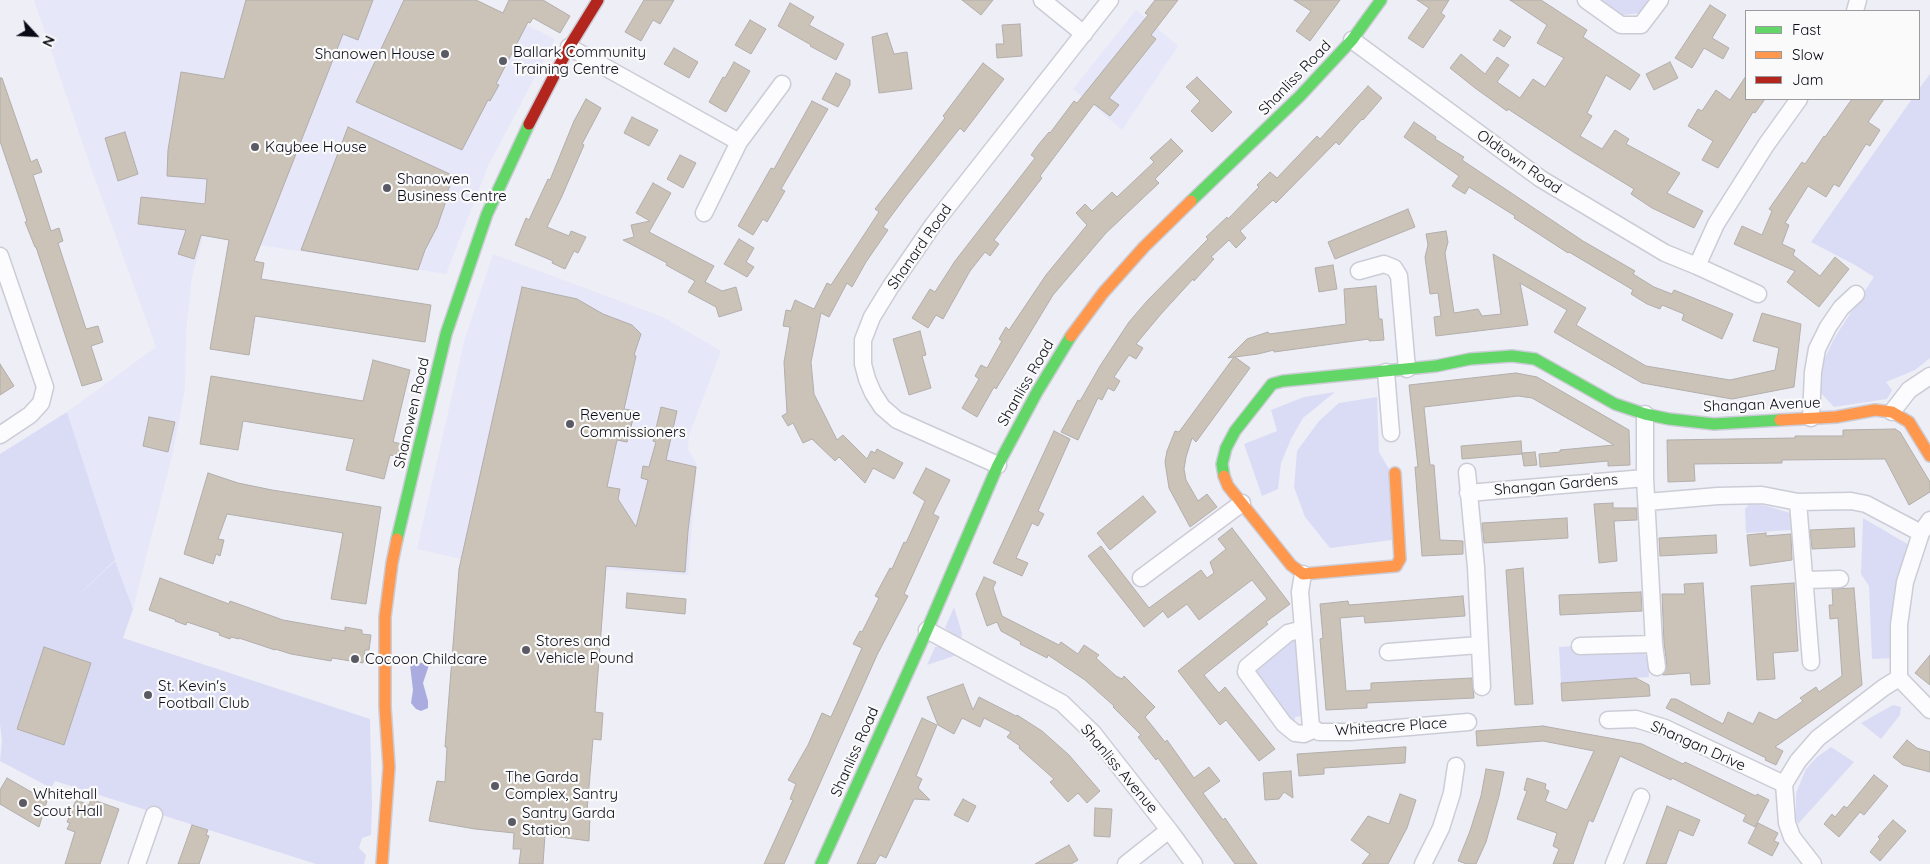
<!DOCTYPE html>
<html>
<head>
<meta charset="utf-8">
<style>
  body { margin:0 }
  #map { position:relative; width:1930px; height:864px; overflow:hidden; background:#eeeef6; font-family:Quicksand,sans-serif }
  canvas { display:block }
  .legend { position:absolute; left:1745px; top:10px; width:175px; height:90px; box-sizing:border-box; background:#fafafa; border:1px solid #9a9a9f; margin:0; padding:6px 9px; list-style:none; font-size:15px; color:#0a0b16 }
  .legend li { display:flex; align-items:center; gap:10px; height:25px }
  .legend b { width:25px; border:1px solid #9a9a9f }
  .north { position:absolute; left:10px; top:10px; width:50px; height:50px; -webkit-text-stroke:4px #fafafa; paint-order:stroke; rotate:115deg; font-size:14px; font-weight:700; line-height:20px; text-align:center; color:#0a0b16 }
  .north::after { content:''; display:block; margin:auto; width:18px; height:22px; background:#0a0b16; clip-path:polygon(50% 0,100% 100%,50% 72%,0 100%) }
</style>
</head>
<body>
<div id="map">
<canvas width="1930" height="864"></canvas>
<ul class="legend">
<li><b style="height:6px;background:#63d668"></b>Fast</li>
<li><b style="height:6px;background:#ff974d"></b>Slow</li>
<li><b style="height:6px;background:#b3261e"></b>Jam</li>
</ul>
<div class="north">N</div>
</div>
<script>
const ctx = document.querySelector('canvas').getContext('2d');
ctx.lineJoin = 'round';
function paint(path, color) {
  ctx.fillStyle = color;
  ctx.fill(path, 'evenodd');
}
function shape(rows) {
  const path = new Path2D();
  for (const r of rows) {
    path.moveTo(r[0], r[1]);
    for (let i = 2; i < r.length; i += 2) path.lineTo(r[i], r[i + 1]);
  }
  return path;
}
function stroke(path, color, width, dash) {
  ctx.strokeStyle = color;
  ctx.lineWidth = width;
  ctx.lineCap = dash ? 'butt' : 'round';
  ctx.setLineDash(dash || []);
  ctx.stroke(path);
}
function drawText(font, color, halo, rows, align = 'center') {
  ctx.font = font + ' Quicksand,sans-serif';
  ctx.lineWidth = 4.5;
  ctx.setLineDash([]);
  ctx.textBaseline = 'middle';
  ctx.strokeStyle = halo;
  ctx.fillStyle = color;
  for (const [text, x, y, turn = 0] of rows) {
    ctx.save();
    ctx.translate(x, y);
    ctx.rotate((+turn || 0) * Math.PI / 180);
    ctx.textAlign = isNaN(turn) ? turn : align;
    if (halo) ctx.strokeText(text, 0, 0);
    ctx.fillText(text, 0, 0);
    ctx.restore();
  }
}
paint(shape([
  [34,0,476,0,555,39,488,166,446,274,203,236,192,277,186,332,185,389,173,452,133,609,115,561,67,412,156,347,92,171],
  [1136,10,1178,46,1122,130,1073,89],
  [493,254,663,317,721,351,689,435,688,450,697,464,688,575,461,559,417,549,465,338]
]), '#e6e7f8');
paint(shape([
  [1598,0,1651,0,1641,13,1623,15],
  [1930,74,1930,358,1915,370,1886,382,1892,390,1887,399,1834,407,1821,393,1819,370,1835,337,1874,277,1855,265,1811,242,1912,99,1919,99,1919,89],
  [1335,392,1303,418,1291,439,1281,463,1278,489,1262,496,1244,444,1277,431,1271,410,1304,397],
  [1377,397,1379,452,1390,471,1392,540,1330,548,1305,517,1294,487,1297,451,1319,421,1339,403],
  [67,412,115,560,70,603,115,561,133,609,123,638,370,719,372,805,371,835,362,838,359,848,366,855,364,864,316,864,55,781,51,788,0,761,2,741,0,724,0,454],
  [1750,503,1767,506,1790,513,1791,530,1746,533,1745,509],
  [1863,518,1909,545,1894,658,1872,659,1869,586,1861,574],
  [954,607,962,633,961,640,945,628],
  [1290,639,1296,641,1300,647,1302,716,1295,717,1295,726,1252,673],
  [943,646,955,653,954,656,927,665,935,647],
  [1573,646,1574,654,1640,650,1645,654,1648,661,1649,677,1561,683,1559,647],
  [1893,705,1901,707,1900,715,1881,739,1861,723],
  [1831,747,1854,762,1798,824,1796,819,1796,793,1806,769,1817,757]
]), '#dadcf5');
paint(shape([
  [425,662,429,665,423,683,428,701,428,708,421,711,416,709,411,703,413,690,410,665]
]), '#aaacdf');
const building = shape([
  [246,0,373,0,358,40,343,34,254,261,264,263,261,279,431,305,425,342,255,316,249,355,210,349,229,240,201,235,194,259,178,254,186,230,138,224,141,197,205,204,207,179,167,176,168,150,181,72,224,79,246,0],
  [404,0,476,0,503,13,509,0,543,0,570,16,560,33,533,18,530,23,528,22,496,84,499,85,490,101,488,100,462,150,356,102,404,0],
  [644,0,674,0,660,24,653,20,641,41,625,32,644,0],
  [962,0,993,0,981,15,962,0],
  [1155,0,1178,0,1151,35,1156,39,1109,98,1119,105,1110,116,1094,104,1040,176,1042,178,994,240,999,244,990,256,985,252,970,271,943,319,936,315,928,328,912,318,930,289,935,292,955,261,1035,158,1031,155,1039,144,1049,132,1050,133,1074,101,1077,103,1148,15,1145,13,1155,0],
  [1294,0,1340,0,1310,41,1296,31,1311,11,1294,0],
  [1417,0,1449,0,1441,13,1445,16,1423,48,1408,38,1429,8,1417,0],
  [1510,0,1541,0,1587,30,1583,37,1640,75,1630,90,1606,75,1587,113,1592,116,1580,136,1602,149,1615,130,1629,139,1626,144,1680,173,1667,193,1703,211,1694,228,1652,208,1631,194,1634,189,1575,153,1508,109,1507,111,1475,88,1450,68,1461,54,1485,74,1497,57,1509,65,1497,82,1520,98,1533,79,1545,87,1564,58,1537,43,1547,25,1510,0],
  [790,3,814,17,809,25,844,44,836,60,810,46,811,45,778,26,790,3],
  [1710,5,1726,15,1712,38,1729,48,1723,59,1704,48,1692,68,1675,58,1710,5],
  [750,20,766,29,751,54,735,45,750,20],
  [1020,24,1022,56,997,58,996,44,1004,44,1002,25,1020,24],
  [1500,30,1511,37,1504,47,1493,40,1500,30],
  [887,33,894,54,907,52,912,89,879,93,872,37,887,33],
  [674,48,698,62,689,78,664,64,674,48],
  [734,62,750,71,726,112,709,102,723,77,725,78,734,62],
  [1670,62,1678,78,1654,90,1646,74,1670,62],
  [983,63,1004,79,964,132,960,128,906,196,883,227,888,230,866,262,852,287,847,283,829,317,821,313,811,362,814,394,837,440,843,435,867,459,871,451,875,453,877,449,903,463,894,479,873,468,865,483,839,457,835,461,812,439,803,443,793,423,788,426,782,416,787,413,784,362,790,327,783,326,786,310,791,311,795,300,814,309,827,283,831,285,879,212,875,209,945,118,943,116,983,63],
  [836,73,850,80,850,85,838,107,822,99,836,73],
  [1746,76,1746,99,1765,99,1755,113,1753,112,1718,168,1702,160,1713,141,1688,126,1698,109,1702,111,1716,90,1730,100,1746,76],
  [1197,77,1232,112,1212,132,1191,111,1200,101,1186,87,1197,77],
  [0,78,2,78,31,162,37,159,42,172,33,175,51,231,59,228,63,241,58,243,86,329,98,326,103,342,91,346,102,380,82,386,36,247,35,247,25,222,27,221,0,141,0,78],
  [1368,86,1382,98,1363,120,1362,119,1339,145,1336,142,1276,203,1273,200,1240,231,1246,238,1236,248,1229,240,1211,257,1214,259,1194,281,1193,279,1161,314,1136,344,1143,348,1136,359,1129,355,1114,377,1120,381,1114,391,1108,388,1102,400,1098,398,1078,440,1061,432,1078,400,1080,401,1100,366,1129,322,1147,301,1208,239,1206,237,1227,217,1228,219,1259,187,1257,185,1270,172,1277,178,1317,136,1320,139,1368,86],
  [586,99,601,108,582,144,584,145,562,196,547,227,569,236,571,231,586,237,578,253,574,251,565,269,552,263,553,261,515,245,526,218,529,220,548,179,550,180,574,121,586,99],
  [1852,99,1884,99,1868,122,1880,130,1870,146,1866,144,1839,187,1834,184,1826,197,1808,186,1785,223,1789,225,1782,244,1795,250,1793,255,1820,276,1835,257,1849,269,1819,307,1787,282,1795,271,1734,244,1742,226,1762,235,1772,211,1769,209,1802,162,1805,164,1824,136,1825,137,1852,99],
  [812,101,828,109,781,189,785,191,767,222,763,219,753,235,738,226,771,168,774,169,812,101],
  [632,117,658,130,649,146,624,133,632,117],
  [1414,122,1436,137,1435,139,1464,157,1462,160,1583,241,1635,271,1633,274,1654,287,1672,294,1674,290,1733,314,1722,339,1682,320,1684,314,1662,305,1660,309,1647,304,1631,294,1633,290,1569,252,1568,253,1514,218,1515,216,1469,187,1465,194,1452,186,1459,176,1404,137,1414,122],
  [348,127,454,176,444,200,446,201,437,227,425,250,418,270,301,250,348,127],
  [125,132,138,174,118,181,105,138,125,132],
  [1171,139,1183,151,1155,179,1159,183,1106,233,1053,295,996,389,994,387,977,417,962,408,979,379,975,376,981,365,987,368,1002,341,999,339,1006,327,1009,330,1046,275,1087,225,1076,213,1085,204,1092,211,1112,192,1117,197,1154,162,1150,158,1171,139],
  [680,155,696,163,683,188,667,179,680,155],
  [653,183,671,193,649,232,714,266,705,282,722,291,736,287,742,310,719,317,716,307,688,292,695,281,666,265,667,263,623,240,634,237,631,225,650,221,636,213,653,183],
  [1408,209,1415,227,1335,259,1328,242,1408,209],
  [1446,231,1448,242,1445,253,1454,313,1478,309,1482,316,1501,314,1493,254,1586,308,1576,325,1646,366,1730,380,1775,370,1779,348,1753,341,1762,313,1801,324,1794,387,1732,399,1642,383,1554,332,1567,310,1520,283,1528,325,1436,336,1434,317,1441,316,1438,293,1430,294,1425,257,1428,245,1426,234,1446,231],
  [739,239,754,248,746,262,754,267,747,277,724,264,739,239],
  [1333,265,1337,289,1319,292,1315,268,1333,265],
  [1376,286,1379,319,1382,319,1384,340,1369,341,1369,339,1274,352,1274,350,1258,354,1235,357,1250,368,1196,442,1192,438,1186,457,1184,469,1186,480,1198,501,1207,494,1217,507,1190,527,1169,488,1165,462,1167,451,1175,431,1179,432,1234,357,1228,358,1247,339,1268,332,1269,334,1346,324,1344,289,1376,286],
  [522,287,577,299,603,314,632,325,641,334,634,355,636,356,624,409,635,411,627,442,617,440,607,487,620,489,618,499,636,527,648,480,641,478,643,466,649,467,656,442,653,441,661,407,677,411,666,460,696,467,688,531,685,572,606,566,595,712,603,713,601,740,593,739,587,811,590,815,589,841,545,835,543,864,519,864,521,849,513,849,514,833,475,829,429,821,437,781,445,782,447,747,445,747,459,569,522,287],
  [920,331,926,355,922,356,931,388,909,395,893,339,920,331],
  [373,360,410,370,393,442,402,444,398,457,390,455,384,479,346,470,354,439,243,421,238,450,200,444,211,376,363,401,373,360],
  [0,364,14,386,0,395,0,364],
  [1516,373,1537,377,1629,430,1630,465,1608,466,1608,461,1540,467,1539,454,1560,452,1560,450,1614,445,1532,398,1518,396,1424,407,1430,465,1434,465,1440,540,1463,541,1463,554,1422,556,1415,467,1418,467,1409,385,1516,373],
  [149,417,175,422,168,452,143,446,149,417],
  [1895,429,1900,432,1930,482,1930,492,1909,505,1885,459,1782,460,1782,463,1694,464,1695,481,1668,482,1667,440,1795,438,1795,436,1843,436,1843,430,1895,429],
  [1054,431,1070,439,1038,511,1044,514,1038,526,1032,523,1016,558,1028,563,1022,576,993,563,1054,431],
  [1521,441,1522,454,1462,459,1461,446,1521,441],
  [1535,452,1537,465,1524,466,1522,453,1535,452],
  [926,468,950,480,933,514,939,517,904,594,908,596,877,655,784,864,764,864,793,800,790,799,796,784,788,780,808,745,822,713,831,717,862,648,853,644,860,631,862,632,879,598,875,596,890,568,892,569,904,542,906,543,925,501,913,493,926,468],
  [208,473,238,483,272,490,381,507,366,604,331,599,343,533,227,514,218,539,224,540,220,556,216,554,213,564,184,554,208,473],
  [1143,496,1156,512,1110,550,1097,533,1143,496],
  [1613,503,1613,508,1637,508,1637,520,1614,521,1617,561,1599,563,1594,504,1613,503],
  [1567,518,1568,538,1484,543,1482,523,1567,518],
  [1232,528,1290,604,1266,622,1268,624,1204,675,1219,693,1225,687,1275,749,1259,761,1226,720,1220,725,1178,671,1267,599,1252,580,1199,620,1187,604,1168,618,1163,611,1144,627,1088,556,1101,546,1149,608,1201,570,1207,578,1214,573,1210,562,1226,549,1218,539,1232,528],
  [1854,528,1855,547,1812,549,1810,530,1854,528],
  [1766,533,1766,536,1791,534,1792,560,1750,566,1747,535,1766,533],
  [1716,535,1717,553,1660,556,1659,538,1716,535],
  [1523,568,1533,704,1515,705,1506,570,1523,568],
  [984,577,996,582,993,588,1002,616,1059,645,1061,642,1078,654,1084,645,1099,655,1096,658,1116,676,1122,679,1124,676,1155,707,1145,717,1165,742,1167,740,1194,778,1209,767,1220,781,1203,793,1223,820,1225,818,1257,864,1235,864,1158,758,1156,760,1138,737,1141,735,1113,707,1114,706,1085,680,1048,655,1047,658,1020,644,1021,642,1001,631,997,622,987,626,976,594,984,577],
  [160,578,229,604,230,601,283,620,345,631,345,627,362,630,362,634,371,635,369,650,365,650,363,663,332,658,331,661,291,654,275,649,275,650,239,638,239,639,231,637,230,639,219,635,220,633,187,622,186,625,175,621,176,620,149,610,160,578],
  [1703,583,1710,684,1691,685,1690,673,1663,675,1667,666,1664,643,1662,594,1685,594,1684,584,1703,583],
  [1794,583,1798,651,1773,653,1775,679,1757,680,1751,586,1794,583],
  [1854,588,1862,685,1775,747,1783,751,1776,765,1765,760,1766,758,1666,708,1671,699,1676,699,1723,724,1728,712,1753,724,1759,712,1776,720,1803,701,1800,698,1816,687,1819,692,1842,676,1838,618,1830,619,1829,605,1833,605,1832,589,1854,588],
  [1641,592,1642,611,1560,615,1559,595,1641,592],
  [627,593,686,599,685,614,626,608,627,593],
  [1463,596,1465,616,1365,623,1364,616,1340,618,1346,691,1371,690,1371,683,1472,678,1474,698,1367,703,1367,708,1326,710,1320,639,1323,638,1320,604,1348,601,1349,605,1463,596],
  [44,647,91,663,64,745,17,729,44,647],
  [1930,655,1930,685,1915,673,1930,655],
  [1636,678,1649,685,1650,696,1562,701,1561,683,1636,678],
  [963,684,973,710,979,697,1016,716,1017,715,1042,731,1069,755,1100,791,1087,803,1078,793,1068,802,1050,782,1054,779,1019,748,1020,746,1007,737,1011,732,984,718,980,727,962,718,954,734,938,725,927,697,963,684],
  [922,718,937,725,916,776,922,779,918,788,930,800,914,799,886,858,880,855,875,864,857,864,922,718],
  [1543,726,1642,744,1683,764,1685,762,1756,796,1757,794,1769,800,1755,827,1743,821,1746,815,1672,778,1671,780,1620,756,1593,822,1589,820,1573,864,1553,864,1559,849,1553,846,1557,833,1517,819,1527,791,1524,790,1527,778,1546,784,1545,789,1549,791,1545,801,1567,810,1594,751,1543,741,1477,746,1476,731,1543,726],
  [1907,740,1917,748,1930,752,1930,772,1903,765,1893,757,1907,740],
  [1404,747,1406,747,1405,763,1324,768,1324,774,1299,776,1297,754,1404,747],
  [1486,769,1504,772,1499,796,1486,842,1476,864,1467,864,1458,861,1470,831,1481,796,1486,769],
  [1291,771,1293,798,1284,792,1279,799,1265,800,1263,773,1291,771],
  [1874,775,1888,786,1864,815,1860,812,1839,837,1824,824,1832,814,1835,817,1844,806,1847,808,1874,775],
  [7,778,47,801,39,827,0,804,0,790,7,778],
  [1400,794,1416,800,1407,828,1388,864,1362,864,1370,854,1351,840,1368,816,1389,824,1400,794],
  [91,799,119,809,100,864,65,864,75,832,67,829,70,823,67,822,76,800,89,805,91,799],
  [963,799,976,806,968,822,954,815,963,799],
  [1667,806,1700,820,1693,836,1679,830,1666,864,1646,864,1667,806],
  [1095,808,1112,809,1110,837,1094,836,1095,808],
  [1893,820,1906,831,1880,861,1870,852,1880,839,1878,837,1893,820],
  [1758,823,1778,833,1774,841,1779,843,1772,856,1748,843,1758,823],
  [192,825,208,830,206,835,209,836,199,864,178,864,192,825],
  [1069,845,1078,860,1071,864,1035,864,1069,845]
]);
paint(building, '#cbc2b8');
stroke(building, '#b2aeac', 1);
const street = shape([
  [1042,0,1084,34],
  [1586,0,1621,25,1641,25,1660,0],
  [1855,11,1858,0],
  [1352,40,1541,179,1665,253,1697,266,1716,224,1766,145,1799,99],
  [569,47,739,142],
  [704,213,739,142,782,84],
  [0,256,45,387,41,403,30,415,0,435],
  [1697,266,1758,294],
  [1359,271,1384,264,1394,268,1399,276,1407,369],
  [1386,372,1391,433],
  [1892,412,1909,390,1930,376],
  [1645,414,1645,478,1654,644,1657,667],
  [1811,418,1813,372,1817,349,1828,327,1841,308,1856,294],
  [998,465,897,420,882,407,873,393,867,379,863,364,863,340,872,317,891,286,933,225,1110,0],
  [1467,472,1476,567,1482,687],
  [1468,493,1645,478],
  [1647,502,1718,496,1762,495,1798,502,1851,501,1866,504,1921,533],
  [1798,502,1811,662],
  [1930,520,1921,533,1905,582,1899,625,1899,678,1930,710],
  [1303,574,1300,592,1311,727,1319,732,1350,732,1468,722],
  [1141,578,1242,503],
  [1806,580,1840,579],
  [1303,629,1288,633,1247,667,1246,672,1284,724,1295,733,1304,734,1315,729],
  [927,630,1062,703,1093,733,1169,830,1194,864],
  [1580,646,1654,644],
  [1388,652,1479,645],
  [1608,720,1636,719,1665,728,1784,784],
  [137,864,154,815],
  [1126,864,1169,830],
  [1423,864,1441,828,1452,793,1456,766],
  [1614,864,1641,797],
  [1813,864,1792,837,1787,823,1784,784,1798,761,1818,738,1883,688,1899,678]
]);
const fast = shape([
  [1191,201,1300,96,1352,40,1381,0],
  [1224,476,1222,464,1226,448,1235,431,1272,384,1283,381,1436,366,1470,359,1512,356,1535,359,1615,404,1645,414,1669,419,1714,424,1780,420],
  [397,539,446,334,487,214,529,124],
  [821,864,927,630,998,465,1037,392,1071,336]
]);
const slow = shape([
  [1071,336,1103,293,1144,247,1191,201],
  [1780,420,1836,417,1875,410,1892,412,1909,422,1930,456],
  [1224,476,1228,486,1291,565,1303,574,1396,566,1400,559,1395,473],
  [382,864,389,767,385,707,385,617,392,563,397,539]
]);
const jam = shape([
  [529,124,569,47,598,0]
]);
stroke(street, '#cbccd6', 19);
stroke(fast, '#cbccd6', 14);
stroke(slow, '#cbccd6', 14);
stroke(jam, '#cbccd6', 14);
stroke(street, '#fcfcfe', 16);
stroke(fast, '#63d668', 11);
stroke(slow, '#ff974d', 11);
stroke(jam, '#b3261e', 11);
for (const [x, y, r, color] of [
  [445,54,5,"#5a5a64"],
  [503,61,5,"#5a5a64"],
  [255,147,5,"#5a5a64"],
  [387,188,5,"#5a5a64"],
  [570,424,5,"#5a5a64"],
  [526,650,5,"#5a5a64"],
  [355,659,5,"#5a5a64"],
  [148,695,5,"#5a5a64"],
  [495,786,5,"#5a5a64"],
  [23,803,5,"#5a5a64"],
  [512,822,5,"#5a5a64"]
]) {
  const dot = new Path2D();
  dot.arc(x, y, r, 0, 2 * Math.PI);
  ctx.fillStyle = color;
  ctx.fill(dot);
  stroke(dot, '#fafafa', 2);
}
drawText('15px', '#0a0b16', '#fafafa', [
  ["Ballark Community",513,52],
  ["Training Centre",513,69],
  ["Shanowen House",435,54,"right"],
  ["Kaybee House",265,147],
  ["Shanowen",397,179],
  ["Business Centre",397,196],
  ["Revenue",580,415],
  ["Commissioners",580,432],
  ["Stores and",536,641],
  ["Vehicle Pound",536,658],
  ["Cocoon Childcare",365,659],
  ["St. Kevin's",158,686],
  ["Football Club",158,703],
  ["The Garda",505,777],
  ["Complex, Santry",505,794],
  ["Whitehall",33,794],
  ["Scout Hall",33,811],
  ["Santry Garda",522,813],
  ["Station",522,830]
], 'left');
drawText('15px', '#0a0b16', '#fafafa', [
  ["Shanliss Road",1295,78,-46],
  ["Oldtown Road",1519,162,35],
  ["Shanard Road",920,247,-55],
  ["Shanliss Road",1026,383,-60],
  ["Shangan Avenue",1762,405,-2],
  ["Shanowen Road",412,413,-77],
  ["Shangan Gardens",1556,485,-5],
  ["Whiteacre Place",1391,727,-4],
  ["Shangan Drive",1698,746,24],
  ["Shanliss Road",855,752,-66],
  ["Shanliss Avenue",1119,769,50]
]);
</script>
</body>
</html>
